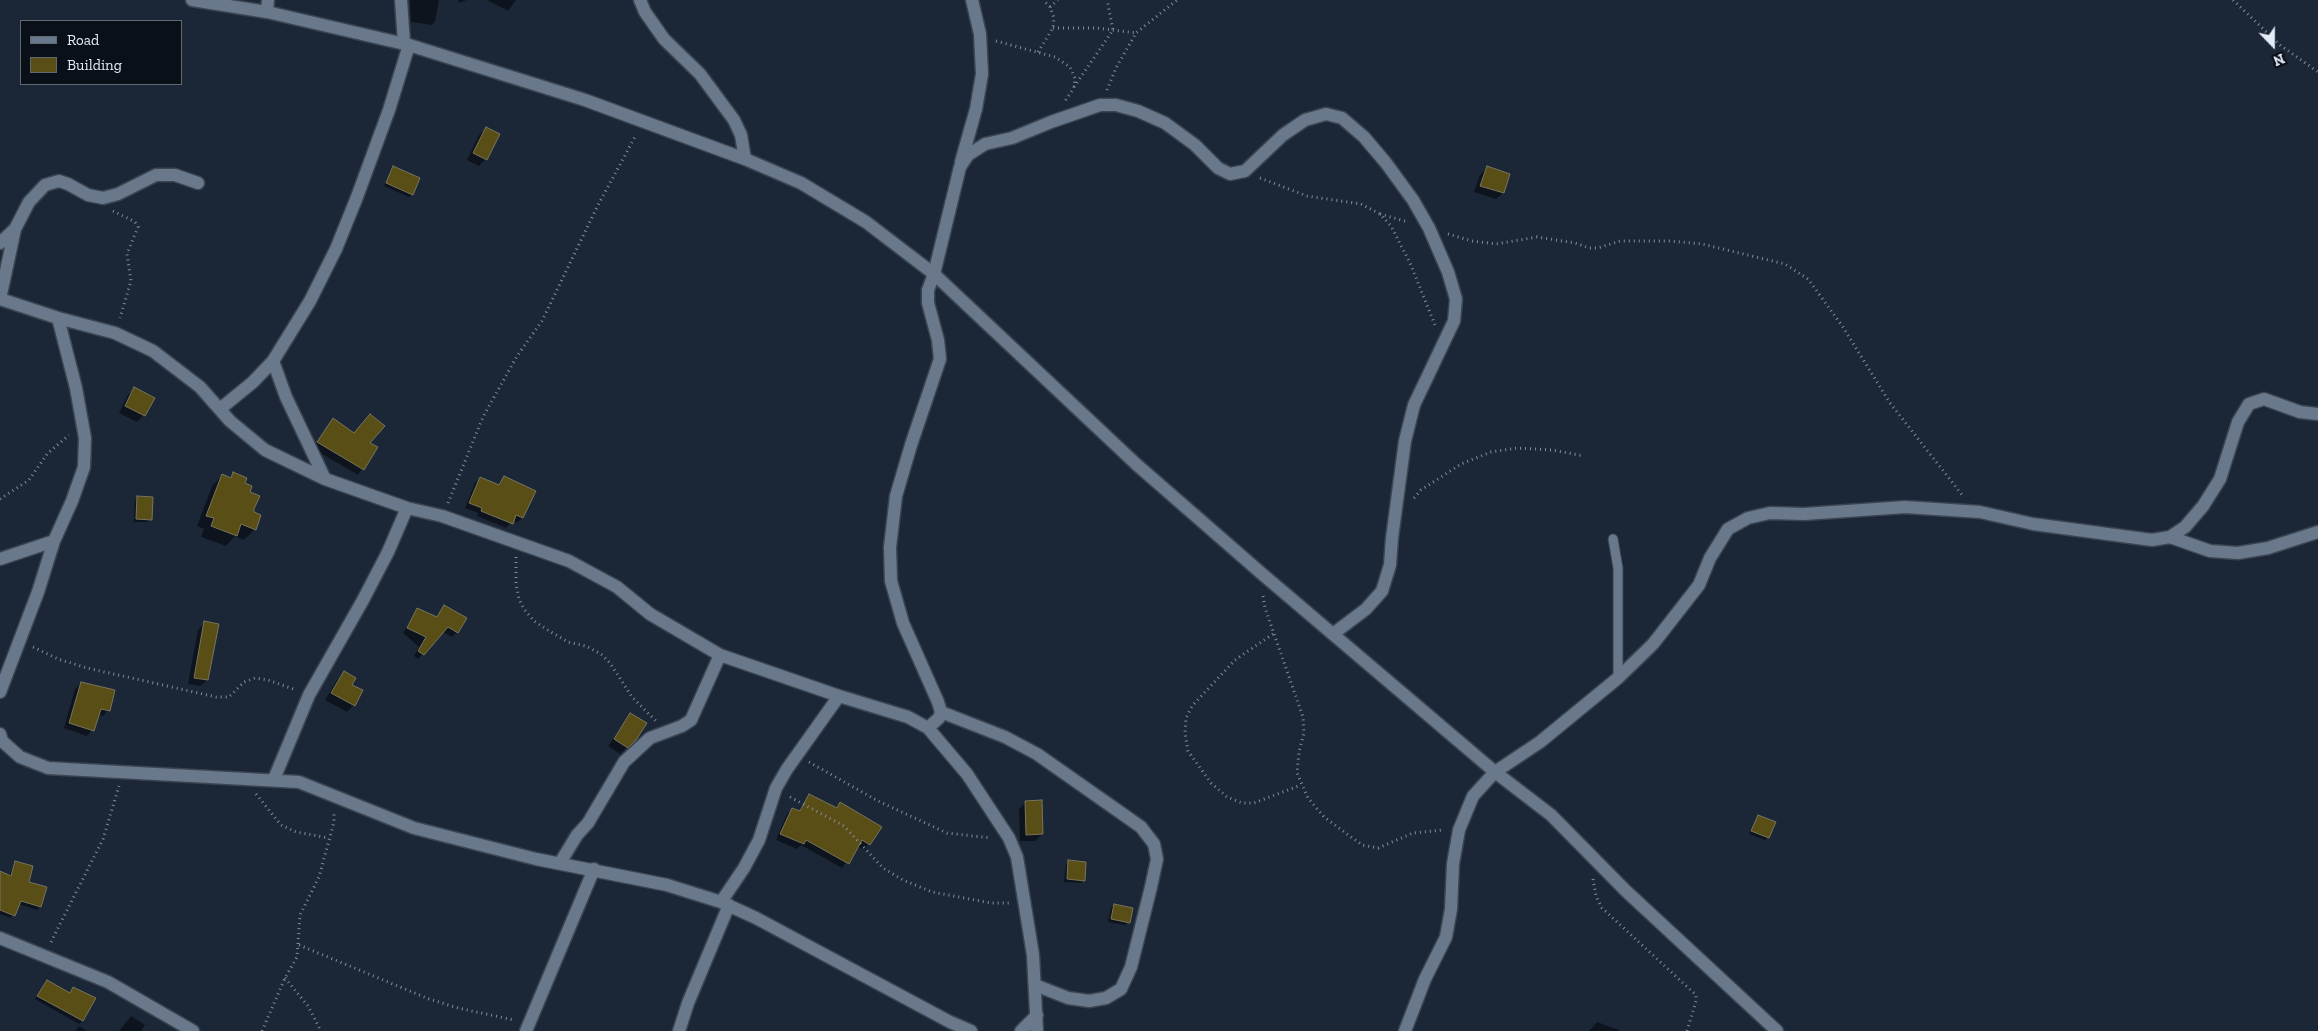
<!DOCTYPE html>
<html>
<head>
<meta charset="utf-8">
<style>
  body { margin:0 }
  #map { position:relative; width:2318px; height:1031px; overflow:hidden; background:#1b2737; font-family:"Zilla Slab",serif }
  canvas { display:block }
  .legend { position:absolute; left:20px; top:20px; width:162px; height:65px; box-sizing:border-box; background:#0a1017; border:1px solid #616871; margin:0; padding:6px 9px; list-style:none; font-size:15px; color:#e4ecf7 }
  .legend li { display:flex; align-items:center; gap:10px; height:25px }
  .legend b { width:25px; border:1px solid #616871 }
  .north { position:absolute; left:2248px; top:20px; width:50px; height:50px; -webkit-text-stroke:4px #0a1017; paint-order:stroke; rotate:158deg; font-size:14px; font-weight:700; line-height:20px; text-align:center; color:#e4ecf7 }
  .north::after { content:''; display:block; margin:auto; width:18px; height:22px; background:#e4ecf7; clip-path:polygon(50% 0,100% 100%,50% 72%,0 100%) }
</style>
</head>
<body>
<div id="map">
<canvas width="2318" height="1031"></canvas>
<ul class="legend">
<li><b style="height:6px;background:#6a788b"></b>Road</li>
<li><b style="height:14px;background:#594f16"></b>Building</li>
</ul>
<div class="north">N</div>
</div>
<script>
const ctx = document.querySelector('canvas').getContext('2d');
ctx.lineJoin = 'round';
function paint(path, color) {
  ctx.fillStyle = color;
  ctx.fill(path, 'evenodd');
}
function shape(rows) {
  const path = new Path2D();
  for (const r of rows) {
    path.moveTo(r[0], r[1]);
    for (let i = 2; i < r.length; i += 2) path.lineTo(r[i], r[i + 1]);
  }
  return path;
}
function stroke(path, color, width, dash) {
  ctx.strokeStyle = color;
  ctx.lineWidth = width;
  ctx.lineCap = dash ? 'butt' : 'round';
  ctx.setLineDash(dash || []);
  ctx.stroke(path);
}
paint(shape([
  [410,0,439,0,435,21,432,25,411,22],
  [458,0,467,0,459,3],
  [487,0,516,0,508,11],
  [486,129,486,159,479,166,467,160,479,135],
  [393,168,412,194,409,197,384,186],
  [1487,168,1503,193,1496,199,1474,192,1480,175],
  [134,389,144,415,137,422,119,413,128,395],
  [333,420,376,447,358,475,312,448],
  [233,474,248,493,259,497,253,513,255,529,244,540,235,536,226,546,201,537,204,529,197,526,212,486,222,476,229,478],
  [480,478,497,486,504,478,522,518,517,523,513,520,506,528,477,516,478,513,465,508,475,483],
  [138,498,151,519,147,522,134,522,135,501],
  [444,607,457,632,452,637,443,632,418,659,414,656,419,647,403,633,418,610,436,618],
  [205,623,207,680,200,686,188,684,198,630],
  [344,673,351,685,354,705,347,712,325,700,337,680],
  [81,683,108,710,103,716,98,715,92,730,87,736,64,728,75,689],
  [631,715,631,743,620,754,608,746],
  [810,796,836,808,840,803,880,827,864,850,857,846,842,868,801,845,797,849,776,840,787,814,793,809,799,812],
  [1026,802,1042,834,1035,841,1020,841,1019,809],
  [1758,816,1768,837,1765,840,1749,834],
  [15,862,40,907,37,910,18,904,11,918,0,914,0,875,9,876],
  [1069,862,1084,880,1081,883,1064,882,1066,865],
  [1114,905,1128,922,1125,925,1108,922,1111,908],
  [47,981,69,994,73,988,82,1021,79,1024,35,999],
  [131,1016,145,1025,141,1031,119,1031],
  [1597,1022,1619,1030,1618,1031,1589,1031],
  [79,1026,87,1031,75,1031]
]), '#0007');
const building = shape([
  [486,127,500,134,487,160,473,153,486,127],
  [393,166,420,178,413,195,386,183,393,166],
  [1487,166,1510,174,1504,193,1480,186,1487,166],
  [134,387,155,398,145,416,125,406,134,387],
  [370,414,385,426,370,443,378,447,364,470,317,442,333,418,354,433,370,414],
  [233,472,247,478,245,483,252,486,250,492,260,496,254,509,254,512,261,515,256,530,241,524,237,536,211,526,214,518,206,516,222,474,231,478,233,472],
  [504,476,536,491,523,518,516,515,513,524,481,511,482,508,469,503,480,477,499,485,504,476],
  [137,496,153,497,152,520,136,519,137,496],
  [444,605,467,618,458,633,448,627,424,655,418,651,426,637,407,628,417,608,437,617,444,605],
  [204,621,219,624,208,680,194,678,204,621],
  [344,671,356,678,352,685,363,690,355,706,331,693,344,671],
  [81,682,115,690,110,711,101,709,94,731,69,723,81,682],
  [630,713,647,723,636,740,628,748,614,739,630,713],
  [809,794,837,808,840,802,882,827,870,845,862,840,849,864,806,840,804,844,780,834,792,808,800,811,809,794],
  [1042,800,1043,834,1026,835,1025,801,1042,800],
  [1758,815,1776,822,1769,838,1751,831,1758,815],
  [1068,860,1086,862,1085,881,1067,879,1068,860],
  [15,861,33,866,29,882,47,887,41,907,21,901,15,916,0,910,0,871,11,876,15,861],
  [1114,904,1133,908,1130,923,1111,919,1114,904],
  [47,980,70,993,73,987,96,998,83,1021,37,996,47,980]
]);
paint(building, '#594f16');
stroke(building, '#78745d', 1);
const lane = shape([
  [1613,539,1618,568,1618,678]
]);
const street = shape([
  [401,0,404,43],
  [640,0,645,12,664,39,700,74,734,120,741,135,745,159],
  [267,12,268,0],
  [961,162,976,109,982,74,980,34,972,0],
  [0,243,15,229],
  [0,299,58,318,115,333,153,351,200,387,230,421,265,450,325,479,407,508,442,516,569,561,617,587,650,614,720,655,839,696,908,717,928,728,967,774,1009,838,1017,857,1033,955,1037,1031],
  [0,299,15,229,29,202,45,185,59,181,68,184,88,195,103,198,118,194,156,175,175,175,198,183],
  [273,361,286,397,325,479],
  [220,409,253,382,273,361,310,301,336,249,357,197,389,110,409,45],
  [2170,537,2210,551,2238,553,2268,548,2318,532],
  [0,559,54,541],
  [0,692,38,592,54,541,72,501,84,467,85,438,76,388,58,318],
  [941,712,1005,737,1037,754,1141,827,1154,844,1157,859,1151,887,1131,967,1121,989,1106,998,1089,1001,1068,998,1035,985],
  [928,728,939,718,941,712,938,702,903,623,891,581,890,547,896,496,911,445,940,359,938,340,928,303,928,290,934,274,960,167,968,155,985,144,1012,138,1051,122,1100,105,1116,105,1138,111,1165,123,1195,145,1218,168,1230,174,1245,171,1283,135,1305,120,1326,114,1342,118,1364,137,1386,163,1413,200,1429,228,1448,272,1456,299,1454,321,1414,405,1405,441,1392,538,1390,565,1382,591,1366,609,1333,634],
  [0,734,2,741,20,757,48,768,299,782,414,828,536,859,667,885,721,902,756,918,950,1022,971,1031],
  [274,779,309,695,363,600,388,552,407,508],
  [560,863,577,835,588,823,624,762,650,738,682,726,691,720,720,655],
  [721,902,744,868,759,840,776,788,787,769,839,696],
  [0,938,108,982,193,1031],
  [526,1031,594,869],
  [679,1031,688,1003,729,905],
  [1021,1031,1037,1015],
  [1405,1031,1425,979,1446,937,1451,909,1453,864,1459,830,1473,796,1495,772,1540,742,1618,678,1653,644,1699,585,1710,558,1728,529,1748,518,1770,513,1804,514,1905,507,1980,512,2033,524,2152,540,2170,537,2185,527,2203,506,2220,479,2238,422,2249,404,2264,399,2300,412,2318,414]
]);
const secondary = shape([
  [192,0,267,12,409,45,585,100,745,159,801,183,866,222,934,274,1136,464,1261,573,1495,772,1551,815,1626,891,1777,1031]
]);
stroke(lane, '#3b4552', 11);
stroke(street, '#3b4552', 15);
stroke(secondary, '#3b4552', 15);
stroke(shape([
  [2233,0,2280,45,2318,72],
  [1050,7,1058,0],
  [1053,28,1097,28,1136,33],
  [996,41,1055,57,1070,67,1075,78,1074,88,1065,101],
  [1038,52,1053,28,1054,18,1050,7,1043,0],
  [1074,87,1113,30,1107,0],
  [1107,90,1116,68,1136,33,1177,0],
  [1260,178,1307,196,1361,204,1380,214,1391,226,1410,263,1435,325],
  [113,211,135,222,138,227,127,254,131,281,120,318],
  [1380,214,1408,222],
  [1448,234,1472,241,1496,244,1537,237,1575,243,1589,248,1598,248,1620,241,1670,241,1702,244,1785,264,1808,279,1843,327,1890,403,1963,496],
  [1414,498,1421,490,1461,464,1491,452,1517,448,1552,450,1584,456],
  [0,499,29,480,47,454,69,435],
  [448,503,483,417,517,356,542,321,597,207,636,135],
  [516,557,516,584,519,599,524,609,534,621,551,632,568,642,586,646,601,654,610,663,632,697,656,721],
  [1263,596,1265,608,1303,717,1304,733,1299,752,1297,773,1308,798,1324,817,1362,845,1378,848,1413,833,1443,830],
  [1273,634,1235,660,1192,706,1186,718,1185,733,1188,751,1211,783,1227,797,1242,803,1254,803,1301,785],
  [33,647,58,659,87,668,216,697,229,697,244,682,255,678,268,680,296,690],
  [809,762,878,801,947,833,991,838],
  [256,794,281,825,296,832,329,838],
  [790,797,844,826,883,868,903,880,932,892,991,903,1009,903],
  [1593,879,1596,896,1602,908,1696,995,1696,1001,1687,1031],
  [51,942,103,839,119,786],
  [299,945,429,999,458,1008,514,1020],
  [285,978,308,1006,321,1031],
  [262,1031,285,978,297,957,300,915,319,877,334,822,334,811]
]), '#838d9a', 3, [1, 4]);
stroke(lane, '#6a788b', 9);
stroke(street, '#6a788b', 12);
stroke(secondary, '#6a788b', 12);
</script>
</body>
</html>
